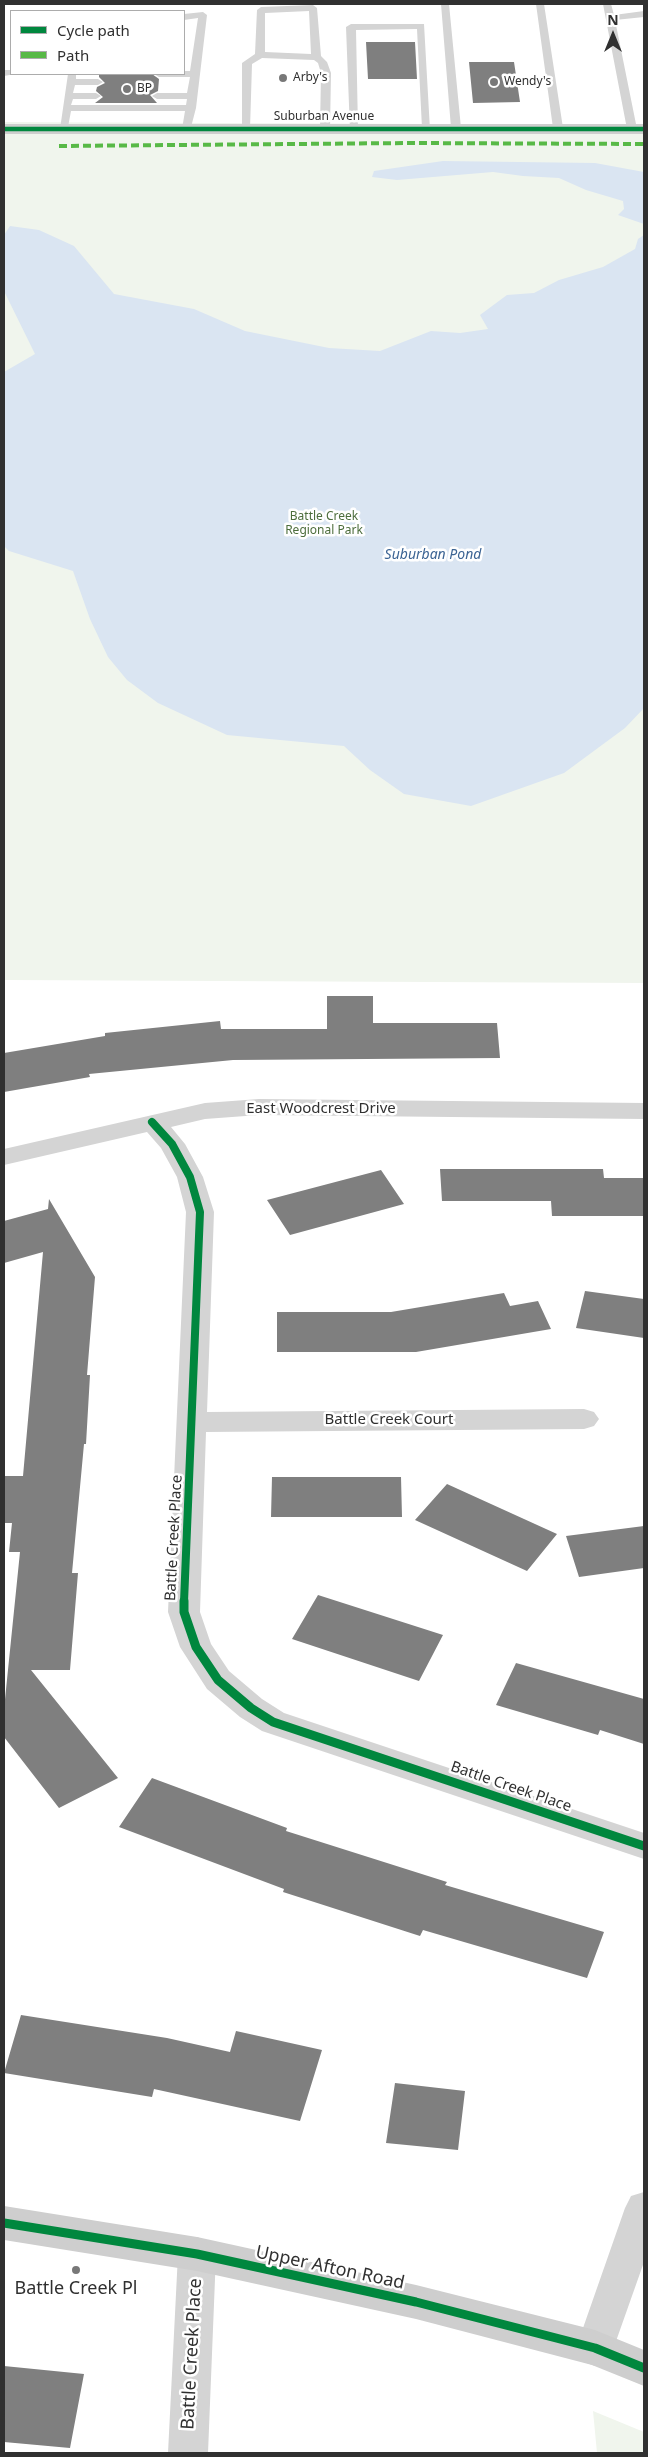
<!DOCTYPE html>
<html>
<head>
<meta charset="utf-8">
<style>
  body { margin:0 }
  #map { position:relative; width:648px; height:2457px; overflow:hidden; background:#fff; font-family:"Noto Sans",sans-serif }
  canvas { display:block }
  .frame { position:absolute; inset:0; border:5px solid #303030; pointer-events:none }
  .legend { position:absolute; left:10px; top:10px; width:175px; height:65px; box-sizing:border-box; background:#fff; border:1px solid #acacac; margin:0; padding:6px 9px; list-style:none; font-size:15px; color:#303030 }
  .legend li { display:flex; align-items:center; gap:10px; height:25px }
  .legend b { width:25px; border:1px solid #acacac }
  .north { position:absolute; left:588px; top:10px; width:50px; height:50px; -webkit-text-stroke:4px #fff; paint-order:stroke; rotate:0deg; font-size:14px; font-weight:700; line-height:20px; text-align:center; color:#303030 }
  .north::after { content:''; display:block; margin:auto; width:18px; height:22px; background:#303030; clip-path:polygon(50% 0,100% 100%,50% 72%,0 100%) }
</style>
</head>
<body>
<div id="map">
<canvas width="648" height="2457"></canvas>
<div class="frame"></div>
<ul class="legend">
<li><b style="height:6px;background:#00873e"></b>Cycle path</li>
<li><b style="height:6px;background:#58b947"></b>Path</li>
</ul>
<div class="north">N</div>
</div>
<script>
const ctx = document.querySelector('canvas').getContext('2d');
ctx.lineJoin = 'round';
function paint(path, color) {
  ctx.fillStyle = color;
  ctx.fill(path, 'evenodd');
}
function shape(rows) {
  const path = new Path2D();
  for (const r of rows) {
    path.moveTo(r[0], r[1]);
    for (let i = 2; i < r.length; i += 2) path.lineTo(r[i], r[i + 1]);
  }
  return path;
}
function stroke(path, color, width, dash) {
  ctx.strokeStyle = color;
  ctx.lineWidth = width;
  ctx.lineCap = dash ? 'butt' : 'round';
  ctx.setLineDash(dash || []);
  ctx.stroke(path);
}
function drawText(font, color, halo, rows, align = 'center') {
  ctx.font = font + ' "Noto Sans",sans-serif';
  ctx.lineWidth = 5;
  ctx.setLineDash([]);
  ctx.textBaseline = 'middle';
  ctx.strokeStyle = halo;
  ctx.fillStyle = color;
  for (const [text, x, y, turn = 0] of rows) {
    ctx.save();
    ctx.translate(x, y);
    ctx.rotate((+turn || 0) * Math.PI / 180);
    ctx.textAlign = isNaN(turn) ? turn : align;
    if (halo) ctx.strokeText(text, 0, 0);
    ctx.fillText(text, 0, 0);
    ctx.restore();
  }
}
paint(shape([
  [4,122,644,125,644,983,4,980],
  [593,2411,644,2432,644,2453,597,2453]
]), '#f0f5ed');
paint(shape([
  [443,161,595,163,644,172,644,224,618,215,624,209,623,201,586,190,559,178,523,176,493,172,397,180,372,177,374,171],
  [10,226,39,230,74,246,114,294,194,309,245,331,329,348,380,351,431,331,460,333,488,329,480,315,507,295,534,293,559,280,603,267,635,249,638,239,644,235,644,708,625,728,564,773,471,806,404,794,370,770,344,746,227,735,158,703,127,680,108,657,90,619,73,571,9,551,4,546,4,372,35,354,4,291,4,235]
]), '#dae5f2');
paint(shape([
  [366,42,415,42,417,79,368,79],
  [469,62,514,62,520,102,473,103],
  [99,74,152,74,159,79,158,91,150,95,157,103,95,103,103,97,96,91,97,87,105,83,99,77],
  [327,996,373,996,373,1023,497,1023,500,1058,233,1060,89,1074,90,1077,4,1092,4,1053,105,1036,105,1033,220,1021,221,1029,327,1029],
  [440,1169,603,1169,604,1178,644,1178,644,1216,552,1216,551,1201,442,1201],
  [381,1170,404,1204,290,1235,267,1200],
  [49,1199,95,1277,87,1375,90,1375,86,1444,84,1444,72,1573,78,1573,70,1670,31,1670,118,1778,59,1808,4,1737,4,1709,20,1552,9,1552,12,1523,4,1523,4,1476,23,1476,43,1252,4,1263,4,1221,48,1209],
  [585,1291,644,1299,644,1338,576,1328],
  [504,1293,510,1306,538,1301,551,1329,416,1352,277,1352,277,1312,391,1312],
  [272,1477,401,1477,402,1517,271,1517],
  [447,1484,557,1534,527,1571,415,1520],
  [644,1526,644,1568,579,1577,566,1536],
  [318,1595,443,1635,419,1681,292,1639],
  [516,1663,644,1699,644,1744,600,1730,598,1735,496,1705],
  [152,1778,287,1828,286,1831,447,1882,445,1885,604,1932,587,1978,423,1930,420,1936,283,1892,284,1889,119,1827],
  [21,2015,167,2038,230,2052,236,2031,322,2050,300,2121,154,2089,152,2097,4,2073],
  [395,2083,465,2091,458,2150,386,2143],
  [4,2366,84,2374,70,2448,4,2442]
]), '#7f7f7f');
paint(shape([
  [441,4,449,4,461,128,456,131,451,128,441,4],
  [536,4,544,4,563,128,558,131,553,128,536,4],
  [603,4,611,4,614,15,644,11,644,17,615,20,637,129,632,132,627,129,603,4],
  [313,5,317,8,321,56,327,62,331,73,330,129,325,132,320,129,321,73,318,63,314,60,262,58,252,64,250,129,242,131,242,63,255,54,257,10,261,7,313,5],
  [309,11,311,54,265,52,265,13,309,11],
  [203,12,207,15,196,108,190,131,182,129,185,111,71,111,68,127,60,129,68,74,76,74,76,79,98,79,103,82,98,85,75,85,73,93,96,93,101,96,96,99,73,99,71,105,186,105,187,99,157,99,152,96,157,93,187,93,190,77,159,77,154,74,184,74,184,71,190,71,198,18,184,20,184,14,203,12],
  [351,24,424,24,430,130,422,128,417,29,356,30,358,129,350,131,346,27,351,24],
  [4,70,11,70,11,74,15,74,4,76,4,70]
]), '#d4d4d4');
paint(shape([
  [259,1099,644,1103,644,1119,259,1115,205,1119,171,1127,185,1144,203,1177,214,1212,207,1412,584,1409,594,1412,599,1419,594,1426,584,1429,206,1432,200,1612,211,1644,229,1671,262,1699,284,1713,644,1833,644,1859,262,1731,240,1717,207,1689,180,1647,168,1612,186,1212,177,1177,161,1148,147,1132,4,1165,4,1149,205,1103,259,1099],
  [644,2192,644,2262,609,2361,595,2366,581,2361,576,2348,625,2208,631,2196,644,2192],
  [197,2237,210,2242,216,2254,208,2453,168,2453,178,2254,184,2242,197,2237]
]), '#d4d4d4');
paint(shape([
  [4,124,644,124,644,134,4,134,4,124],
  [4,2206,197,2237,416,2285,595,2330,644,2350,644,2386,592,2365,416,2319,197,2271,4,2240,4,2206]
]), '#cecece');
stroke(shape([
  [59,146,410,143,644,144]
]), '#58b947', 4, [8, 4]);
stroke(shape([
  [4,129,644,129]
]), '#00873e', 4.5);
stroke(shape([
  [152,1122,172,1144,190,1177,200,1212,184,1602]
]), '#00873e', 8);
stroke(shape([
  [184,1601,184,1612,196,1647,218,1680,251,1708,273,1722,644,1846],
  [4,2223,197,2254,416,2302,595,2348,644,2368]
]), '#00873e', 9);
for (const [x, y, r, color] of [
  [283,78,5,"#787878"],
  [494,82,5,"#787878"],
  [127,89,5,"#787878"],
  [76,2270,5,"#787878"]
]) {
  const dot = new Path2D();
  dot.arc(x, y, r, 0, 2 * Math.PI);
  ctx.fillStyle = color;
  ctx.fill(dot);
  stroke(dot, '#fff', 2);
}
drawText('12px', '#303030', '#fff', [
  ["Arby's",293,78],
  ["Wendy's",504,82],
  ["BP",137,89]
], 'left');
drawText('12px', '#303030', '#fff', [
  ["Suburban Avenue",324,117]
]);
drawText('12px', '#4c6d3c', '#fff', [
  ["Battle Creek",324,517],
  ["Regional Park",324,531]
]);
drawText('italic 14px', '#3c6494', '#fff', [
  ["Suburban Pond",433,555]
]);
drawText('15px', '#303030', '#fff', [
  ["East Woodcrest Drive",321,1109],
  ["Battle Creek Court",389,1420],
  ["Battle Creek Place",174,1538,-87],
  ["Battle Creek Place",511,1787,19]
]);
drawText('18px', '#303030', '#fff', [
  ["Upper Afton Road",330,2268,12],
  ["Battle Creek Place",192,2354,-87]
]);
drawText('18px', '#303030', '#fff', [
  ["Battle Creek Pl",76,2289]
]);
</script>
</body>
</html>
